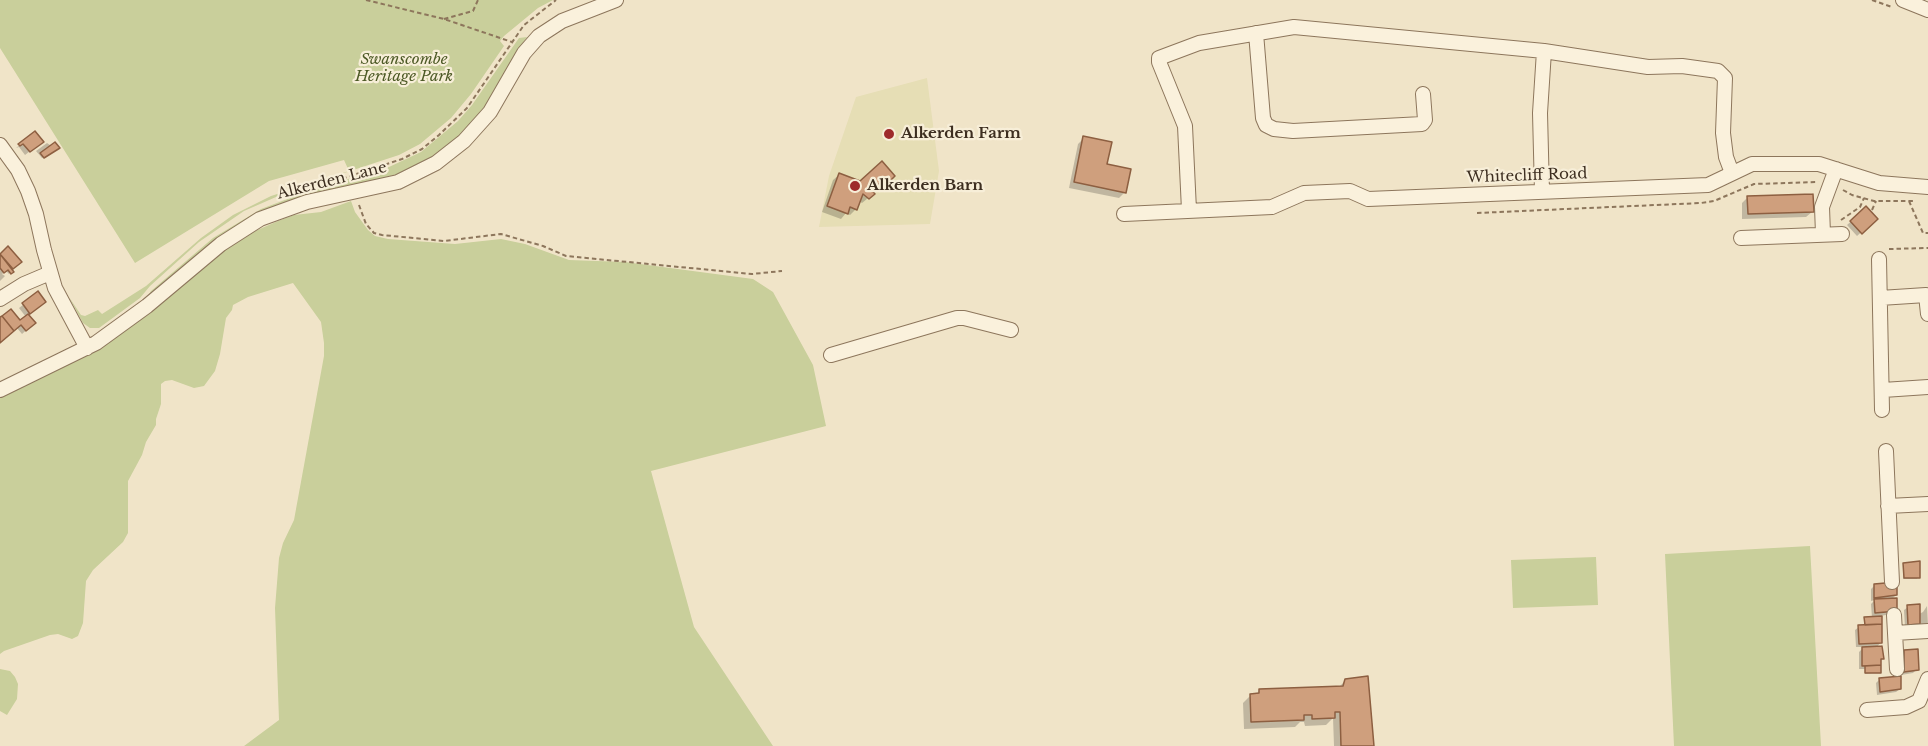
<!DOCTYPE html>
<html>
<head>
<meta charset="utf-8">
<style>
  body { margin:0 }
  canvas { display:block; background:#f0e4c8 }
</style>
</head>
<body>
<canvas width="1928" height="746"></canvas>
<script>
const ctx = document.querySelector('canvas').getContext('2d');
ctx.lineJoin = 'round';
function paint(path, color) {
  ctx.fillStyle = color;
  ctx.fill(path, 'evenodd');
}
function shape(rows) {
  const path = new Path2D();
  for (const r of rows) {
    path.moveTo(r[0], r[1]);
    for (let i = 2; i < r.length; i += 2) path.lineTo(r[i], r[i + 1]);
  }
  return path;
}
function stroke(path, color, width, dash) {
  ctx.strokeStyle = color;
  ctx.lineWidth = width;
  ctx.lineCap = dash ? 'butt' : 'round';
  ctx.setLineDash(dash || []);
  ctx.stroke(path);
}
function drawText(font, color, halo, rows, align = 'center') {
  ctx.font = font + ' "Libre Baskerville",serif';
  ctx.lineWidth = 4.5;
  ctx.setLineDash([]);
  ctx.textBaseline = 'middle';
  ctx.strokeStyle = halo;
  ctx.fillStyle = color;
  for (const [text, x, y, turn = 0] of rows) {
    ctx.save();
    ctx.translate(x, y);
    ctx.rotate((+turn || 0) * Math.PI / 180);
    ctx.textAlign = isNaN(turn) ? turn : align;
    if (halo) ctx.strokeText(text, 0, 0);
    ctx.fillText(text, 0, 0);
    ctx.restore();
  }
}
paint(shape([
  [927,78,939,171,930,224,819,227,829,176,856,97]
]), '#e6deb5');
paint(shape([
  [0,0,553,0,538,8,504,36,500,41,504,46,471,94,451,118,420,144,399,155,292,190,244,211,199,242,150,286,140,298,99,328,90,328,83,323,69,297,81,315,85,316,98,310,102,314,146,286,201,238,233,215,271,196,349,171,344,160,269,181,135,263,0,48],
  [527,37,516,53,492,99,461,136,434,156,412,169,385,178,298,198,258,213,148,296,151,291,213,238,261,209,314,189,389,167,421,152,458,121,472,105,519,38],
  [351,201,355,212,368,230,375,236,388,239,455,244,501,239,525,244,569,260,625,262,753,279,773,292,813,365,826,426,651,471,694,627,773,746,244,746,279,720,275,608,279,558,283,543,294,520,324,356,324,343,321,322,293,283,248,297,233,305,232,310,226,318,220,354,215,371,204,386,194,388,172,380,165,381,161,384,161,404,156,419,156,425,146,442,142,455,128,481,128,533,123,542,93,570,86,581,83,623,78,636,72,639,58,634,50,635,4,651,0,654,0,397,30,381,68,365,112,336,207,261,246,235,278,221,294,215,321,212],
  [1810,546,1821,746,1674,746,1665,554],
  [1596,557,1598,605,1513,608,1511,560],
  [0,669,10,671,15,677,18,684,17,699,7,715,0,711]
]), '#c9cf9b');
paint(shape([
  [35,133,38,145,25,155,19,147,16,148],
  [1084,138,1125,192,1119,198,1069,188,1078,144],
  [47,143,56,149,42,158,36,151],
  [882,164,893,176,883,186,880,182,870,190,873,194,862,203,859,201,856,209,850,215,846,213,841,219,822,212,833,180,839,175,860,182],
  [1748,197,1812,212,1806,217,1742,219,1742,203],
  [1866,208,1876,219,1857,236,1847,225],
  [8,248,16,266,9,274,6,271,2,274,5,276,0,281,0,254],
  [38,293,41,305,27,315,30,327,22,334,17,328,0,342,0,319,20,322,26,317,19,308],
  [1904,564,1918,577,1917,579,1903,579],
  [1874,586,1896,595,1891,600,1892,614,1880,616,1881,642,1876,648,1882,659,1880,661,1880,672,1865,674,1865,669,1859,669,1859,652,1864,647,1856,647,1855,630,1859,627,1864,626,1865,619,1872,618,1871,604,1875,600,1871,601,1871,589],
  [1927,606,1928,626,1924,626,1923,624,1905,628,1904,610,1908,607,1919,614,1923,612],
  [1904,652,1917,669,1913,673,1901,675,1901,655],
  [1880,679,1900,689,1896,692,1877,695,1876,683],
  [1346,680,1373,746,1334,746,1333,718,1326,725,1305,726,1304,722,1300,722,1295,727,1244,729,1243,703,1251,695,1255,695,1259,691,1338,688]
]), '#0003');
const building = shape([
  [35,131,44,142,30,152,23,144,20,146,18,144,35,131],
  [1083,136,1112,142,1107,164,1131,169,1126,193,1074,182,1083,136],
  [55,142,60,148,44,158,40,153,55,142],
  [882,161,895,176,890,181,886,177,872,190,875,194,869,199,863,194,857,210,850,207,848,214,827,206,839,173,860,181,882,161],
  [1813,194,1814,212,1748,214,1747,196,1813,194],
  [1866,206,1878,219,1862,234,1850,221,1866,206],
  [8,246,22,262,13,269,0,254,8,246],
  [0,254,14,272,11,274,8,270,4,273,0,268,0,254],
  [38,291,46,302,30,314,22,303,38,291],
  [11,309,20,320,28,314,36,323,26,331,21,325,14,331,2,316,11,309],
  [2,316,14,331,0,343,0,317,2,316],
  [1920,561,1920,578,1904,578,1903,563,1920,561],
  [1897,582,1897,595,1874,598,1874,584,1897,582],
  [1897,598,1897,611,1875,613,1874,599,1897,598],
  [1920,604,1920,624,1908,625,1907,605,1920,604],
  [1882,616,1882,624,1865,625,1864,617,1882,616],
  [1882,624,1882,643,1859,644,1858,625,1882,624],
  [1882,646,1884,659,1881,659,1881,665,1862,666,1862,647,1882,646],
  [1918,649,1919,670,1904,672,1904,650,1918,649],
  [1881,665,1881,673,1865,673,1865,666,1881,665],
  [1368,676,1374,746,1341,746,1340,712,1335,712,1335,718,1312,719,1312,715,1304,715,1304,720,1251,722,1250,694,1259,693,1259,689,1343,686,1345,679,1368,676],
  [1901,676,1901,689,1880,692,1879,678,1901,676]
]);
paint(building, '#cf9f7d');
stroke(building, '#8d5f41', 1.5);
const minor = shape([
  [1903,0,1928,10],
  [1256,33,1263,118,1266,125,1274,129,1293,131,1422,124,1425,120,1423,94],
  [0,145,18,170,28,191,36,214,44,250,55,288,87,348],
  [1542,192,1540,113,1544,51],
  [1189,210,1185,126,1159,62,1159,58,1199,43,1294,27,1544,51,1648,67,1682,66,1718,71,1725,78,1723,133,1726,157,1732,173],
  [1124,214,1272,207,1304,193,1350,191,1368,199,1708,185,1752,164,1819,164,1879,183,1928,187],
  [1823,234,1822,207,1836,169],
  [1741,238,1842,234],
  [1879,259,1882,410],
  [1880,298,1926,295,1928,314],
  [0,299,24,284,50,273],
  [831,355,957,318,964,318,1011,330],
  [0,390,96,343,147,306,221,244,260,219,307,202,398,182,436,163,464,141,490,112,524,53,539,36,562,21,616,0],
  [1883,390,1928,387],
  [1886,451,1892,582],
  [1888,506,1928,504],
  [1894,615,1897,669],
  [1895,633,1928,631],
  [1867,710,1906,707,1919,701,1928,679]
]);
stroke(minor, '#8d765c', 16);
stroke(shape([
  [366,0,444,19,512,42],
  [1872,0,1892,7],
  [444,19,473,11,478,0],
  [335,181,402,159,422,149,439,135,467,108,524,25,556,0],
  [1843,190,1852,195,1874,201,1913,201],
  [1909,201,1923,233,1928,233],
  [359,205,366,224,374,233,382,235,444,241,501,234,543,246,566,256,752,274,782,271],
  [1872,210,1876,201],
  [1477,213,1701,203,1714,201,1754,184,1818,182],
  [1841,220,1860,207,1864,198],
  [1889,249,1928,248]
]), '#8d765c', 2, [4.5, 3]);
stroke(minor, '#faf1dc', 14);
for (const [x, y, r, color] of [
  [889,134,6,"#9e2a2b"],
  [855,186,6,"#9e2a2b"]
]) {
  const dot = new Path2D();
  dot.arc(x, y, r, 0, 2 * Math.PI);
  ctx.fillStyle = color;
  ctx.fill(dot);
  stroke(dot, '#f7eed8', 2);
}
drawText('italic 15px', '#4d5a26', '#f7eed8', [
  ["Swanscombe",404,60],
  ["Heritage Park",404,77]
]);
drawText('bold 15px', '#3d2e20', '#f7eed8', [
  ["Alkerden Farm",901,134],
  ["Alkerden Barn",867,186]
], 'left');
drawText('15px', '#3d2e20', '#f7eed8', [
  ["Whitecliff Road",1527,176,-2],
  ["Alkerden Lane",332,181,-14]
]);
</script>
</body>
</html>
